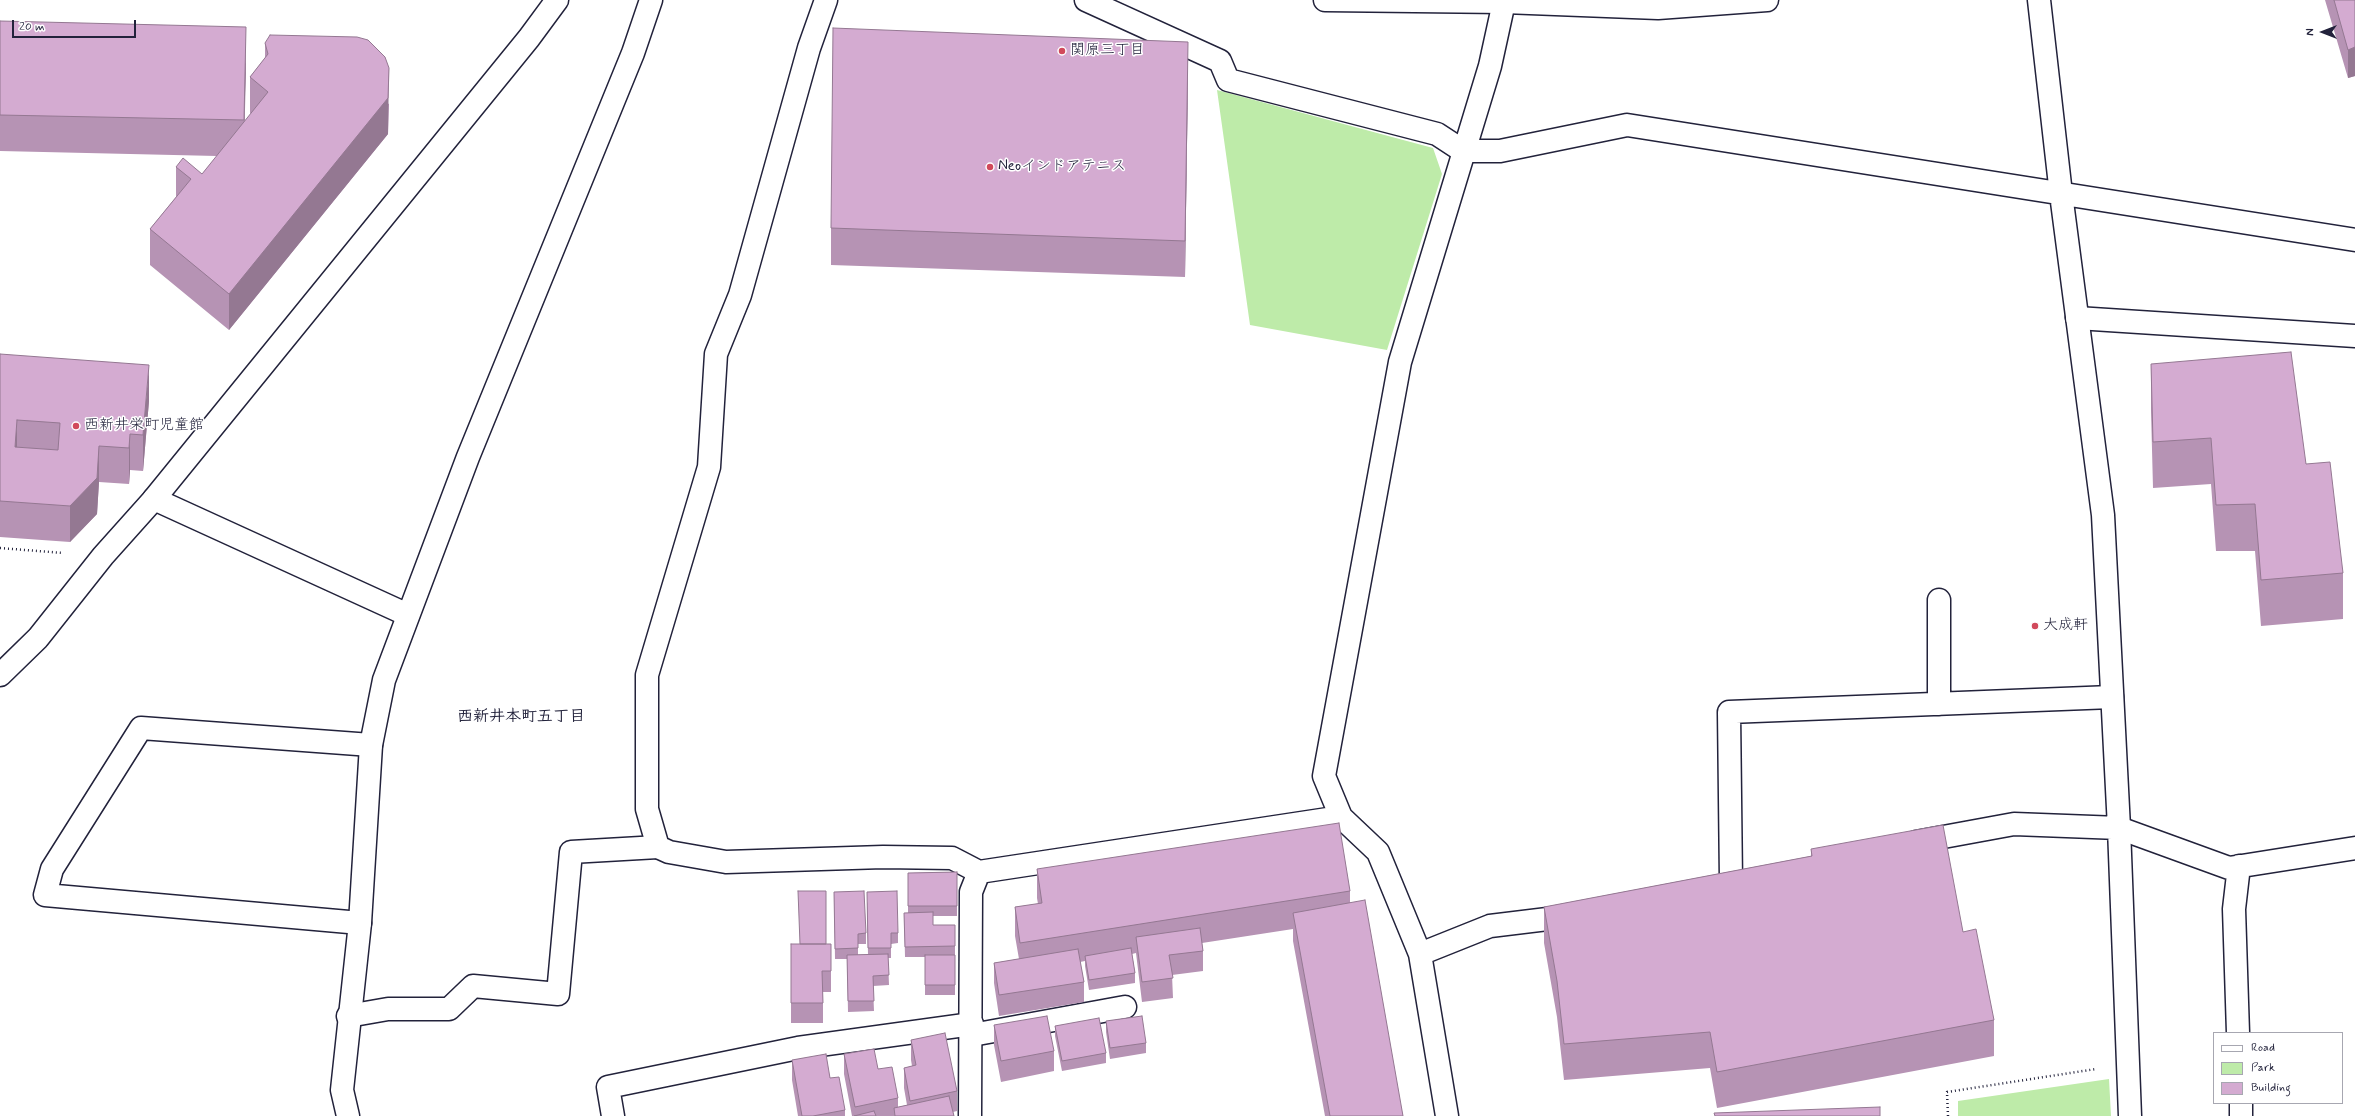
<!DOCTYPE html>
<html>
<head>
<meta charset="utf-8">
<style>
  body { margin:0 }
  #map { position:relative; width:2355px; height:1116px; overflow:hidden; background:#fff; font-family:Mynerve,sans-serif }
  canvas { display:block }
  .legend { position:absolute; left:2213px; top:1032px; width:130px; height:72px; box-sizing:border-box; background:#fff; border:1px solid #a7a7b1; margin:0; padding:5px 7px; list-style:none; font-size:12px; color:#22223b }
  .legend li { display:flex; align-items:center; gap:8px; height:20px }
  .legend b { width:20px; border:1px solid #a7a7b1 }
  .north { position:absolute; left:2303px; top:12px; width:40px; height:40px; -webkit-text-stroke:3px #fff; paint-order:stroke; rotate:270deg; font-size:11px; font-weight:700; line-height:16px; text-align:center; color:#22223b }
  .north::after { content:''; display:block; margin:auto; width:14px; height:18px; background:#22223b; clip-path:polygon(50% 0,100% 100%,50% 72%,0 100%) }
  .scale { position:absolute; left:12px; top:20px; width:124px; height:18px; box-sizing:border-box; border:2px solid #22223b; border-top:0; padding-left:5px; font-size:12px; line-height:14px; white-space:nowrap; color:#22223b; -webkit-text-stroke:3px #fff; paint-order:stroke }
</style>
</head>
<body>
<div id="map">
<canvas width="2355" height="1116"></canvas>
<ul class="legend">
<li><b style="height:5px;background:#fff"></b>Road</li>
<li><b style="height:11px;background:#beeba9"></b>Park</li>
<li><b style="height:11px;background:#d4abd1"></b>Building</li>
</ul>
<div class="north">N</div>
<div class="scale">20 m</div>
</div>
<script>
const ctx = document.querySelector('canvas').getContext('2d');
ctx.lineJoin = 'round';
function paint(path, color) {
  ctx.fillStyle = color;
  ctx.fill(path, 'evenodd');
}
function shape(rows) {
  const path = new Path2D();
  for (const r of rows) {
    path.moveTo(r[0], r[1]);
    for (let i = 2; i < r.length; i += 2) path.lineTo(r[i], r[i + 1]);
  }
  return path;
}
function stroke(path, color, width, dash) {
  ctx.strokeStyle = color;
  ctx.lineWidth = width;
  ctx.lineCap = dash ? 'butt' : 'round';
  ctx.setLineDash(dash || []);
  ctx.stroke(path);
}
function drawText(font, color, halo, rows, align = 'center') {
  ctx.font = font + ' Mynerve,"Klee One",sans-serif';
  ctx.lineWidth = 3;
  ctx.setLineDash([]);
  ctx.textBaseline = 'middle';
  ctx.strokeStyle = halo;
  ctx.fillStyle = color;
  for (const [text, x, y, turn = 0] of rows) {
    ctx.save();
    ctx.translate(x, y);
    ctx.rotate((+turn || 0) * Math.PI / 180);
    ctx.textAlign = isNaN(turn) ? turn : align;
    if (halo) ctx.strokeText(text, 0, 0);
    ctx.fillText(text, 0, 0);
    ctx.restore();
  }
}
paint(shape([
  [1217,90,1433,148,1442,174,1387,350,1250,325],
  [2109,1079,2111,1116,1958,1116,1958,1101]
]), '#beeba9');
const lane = shape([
  [2077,318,2355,336],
  [154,499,408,615],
  [1939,600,1939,704],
  [2119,828,2229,868,2355,848],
  [1731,882,1729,712,2112,697],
  [360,923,45,895,52,869,141,728,371,745],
  [348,1016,388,1009,449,1009,473,986,558,994,571,852,658,847],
  [2238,1033,2234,909,2239,866],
  [972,1035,1125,1007],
  [2241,1103,2241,1116],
  [613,1116,608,1087,798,1048,972,1024]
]);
const street = shape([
  [826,0,809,48,740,295,716,354,709,467,647,675,647,809,658,847,669,852,726,862,883,857,952,858,979,872,971,892,970,1116],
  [1086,0,1220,61,1228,80,1437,134,1463,151,1500,151,1627,125,2355,240],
  [2039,0,2061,194,2103,515,2119,828,2130,1116],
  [0,675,38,638,103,556,154,499,529,38,557,0],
  [1341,817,1324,776,1400,362,1490,66,1504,2],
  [1916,842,2014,824,2119,828],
  [979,872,1341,817,1378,852,1420,954,1447,1116],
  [1420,954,1490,926,1572,916],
  [348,1116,342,1090,360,923,371,745,384,680,468,457,633,53,651,0]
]);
const secondary = shape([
  [1325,0,1504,2,1658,8,1767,0]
]);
stroke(lane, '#22223b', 25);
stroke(street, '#22223b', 25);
stroke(secondary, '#22223b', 25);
stroke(shape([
  [0,548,63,553],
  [1948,1116,1947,1092,2096,1069]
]), '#22223b', 2.5, [1, 3]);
stroke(lane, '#fff', 22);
stroke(street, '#fff', 22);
stroke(secondary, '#fff', 22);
paint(shape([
  [2325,0,2355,0,2355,76,2348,78],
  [0,21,246,63,244,122,251,114,250,113,250,77,265,58,265,43,389,104,388,134,229,330,150,265,150,229,176,197,176,167,202,174,217,156,0,151],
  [1188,78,1185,277,831,265,831,228],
  [0,354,149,401,143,471,130,470,129,484,99,482,97,514,70,542,0,537],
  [2151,364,2306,464,2343,573,2343,619,2261,626,2255,551,2216,551,2211,484,2153,488,2151,411],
  [1811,849,1963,932,1994,1020,1994,1056,1717,1108,1710,1068,1564,1080,1557,1017,1544,943,1544,907,1811,856],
  [1037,869,1350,891,1350,902,1403,1116,1325,1116,1293,941,1293,929,1202,943,1203,951,1203,971,1172,975,1173,998,1142,1002,1136,953,1132,954,1135,973,1135,983,1089,990,1085,966,1085,961,1080,962,1084,982,1084,1002,999,1016,994,983,994,963,1019,959,1015,936,1015,907,1038,904,1037,898],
  [957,872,957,916,933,916,933,925,955,946,955,995,925,995,925,957,905,957,904,913,908,913,908,873],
  [834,892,866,933,866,944,858,944,858,955,868,955,867,902,898,933,898,943,891,944,891,958,888,958,889,985,873,986,874,1011,848,1012,847,959,835,959],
  [791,944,831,944,831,992,823,992,823,1023,791,1023],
  [1106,1021,1146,1043,1146,1053,1110,1059,1106,1032],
  [994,1025,1054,1051,1054,1071,1001,1082,994,1045],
  [1055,1026,1106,1053,1106,1063,1062,1071,1055,1036],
  [911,1040,957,1091,957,1111,953,1112,954,1116,852,1116,844,1074,844,1054,878,1069,898,1098,898,1107,907,1105,904,1088,904,1068,912,1066,911,1060],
  [792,1060,830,1078,845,1110,845,1116,798,1116,792,1080]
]), '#b693b4');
paint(shape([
  [246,27,246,63,244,156,244,120],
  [1188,42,1188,78,1185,277,1185,241],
  [2355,47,2355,76,2348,78,2348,50],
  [389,68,388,134,229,330,229,294],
  [149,365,149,401,143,471,143,435],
  [17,420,17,456,15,447],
  [130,434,130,470,129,484,129,448],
  [99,446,99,482,97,514,70,542,70,506]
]), '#947892');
const building = shape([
  [2334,0,2355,0,2355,47,2348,50,2334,0],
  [0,21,246,27,244,120,0,115,0,21],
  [833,28,1188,42,1185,241,831,228,833,28],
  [270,35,357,37,368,40,385,57,389,68,388,98,229,294,150,229,191,179,176,167,183,158,202,174,268,92,250,77,268,54,265,43,270,35],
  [2291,352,2306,464,2330,462,2343,573,2261,580,2255,504,2216,505,2211,438,2153,442,2151,364,2291,352],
  [0,354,149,365,143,435,130,434,129,448,99,446,97,478,70,506,0,501,0,354],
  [17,420,60,423,58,450,15,447,17,420],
  [1339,823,1350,891,1020,943,1015,907,1042,903,1037,869,1339,823],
  [1943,825,1963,932,1976,929,1994,1020,1717,1072,1710,1032,1564,1044,1557,981,1544,907,1812,856,1811,849,1943,825],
  [957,872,957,906,908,906,908,873,957,872],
  [798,891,826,891,826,944,800,944,798,891],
  [864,891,866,933,858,934,858,948,835,949,834,892,864,891],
  [897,891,898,933,891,933,891,948,868,948,867,892,897,891],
  [1365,900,1403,1116,1330,1116,1293,913,1365,900],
  [933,912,933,925,955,925,955,946,905,947,904,913,933,912],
  [1200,928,1203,951,1169,955,1173,978,1142,982,1136,937,1200,928],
  [791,944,831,944,831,971,822,971,823,1003,791,1003,791,944],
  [1131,948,1135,973,1089,980,1085,956,1131,948],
  [1078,949,1084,982,999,995,994,963,1078,949],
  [888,954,889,975,873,976,874,1001,848,1001,847,955,888,954],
  [925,955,955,955,955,985,925,985,925,955],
  [1047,1016,1054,1051,1001,1061,994,1025,1047,1016],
  [1142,1016,1146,1043,1110,1048,1106,1021,1142,1016],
  [1099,1018,1106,1053,1062,1061,1055,1026,1099,1018],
  [945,1033,957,1091,910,1101,904,1068,916,1065,911,1040,945,1033],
  [874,1049,878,1069,892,1067,898,1098,855,1107,844,1054,874,1049],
  [826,1054,830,1078,839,1077,845,1110,813,1116,802,1116,792,1060,826,1054],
  [949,1096,954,1116,895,1116,894,1108,949,1096],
  [1880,1107,1880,1116,1715,1116,1714,1113,1880,1107],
  [874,1111,876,1116,854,1116,874,1111]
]);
paint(building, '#d4abd1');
stroke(building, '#947892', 1);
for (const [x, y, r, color] of [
  [1062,51,4,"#d1495b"],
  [990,167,4,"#d1495b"],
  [76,426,4,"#d1495b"],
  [2035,626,4,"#d1495b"]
]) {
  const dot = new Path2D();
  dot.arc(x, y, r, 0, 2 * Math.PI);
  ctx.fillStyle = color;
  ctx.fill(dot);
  stroke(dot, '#fff', 1.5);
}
drawText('15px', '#22223b', '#fff', [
  ["関原三丁目",1070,51],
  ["Neoインドアテニス",998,167],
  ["西新井栄町児童館",84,426],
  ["大成軒",2043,626]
], 'left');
drawText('bold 16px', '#22223b', '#fff', [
  ["西新井本町五丁目",521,718]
]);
</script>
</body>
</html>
